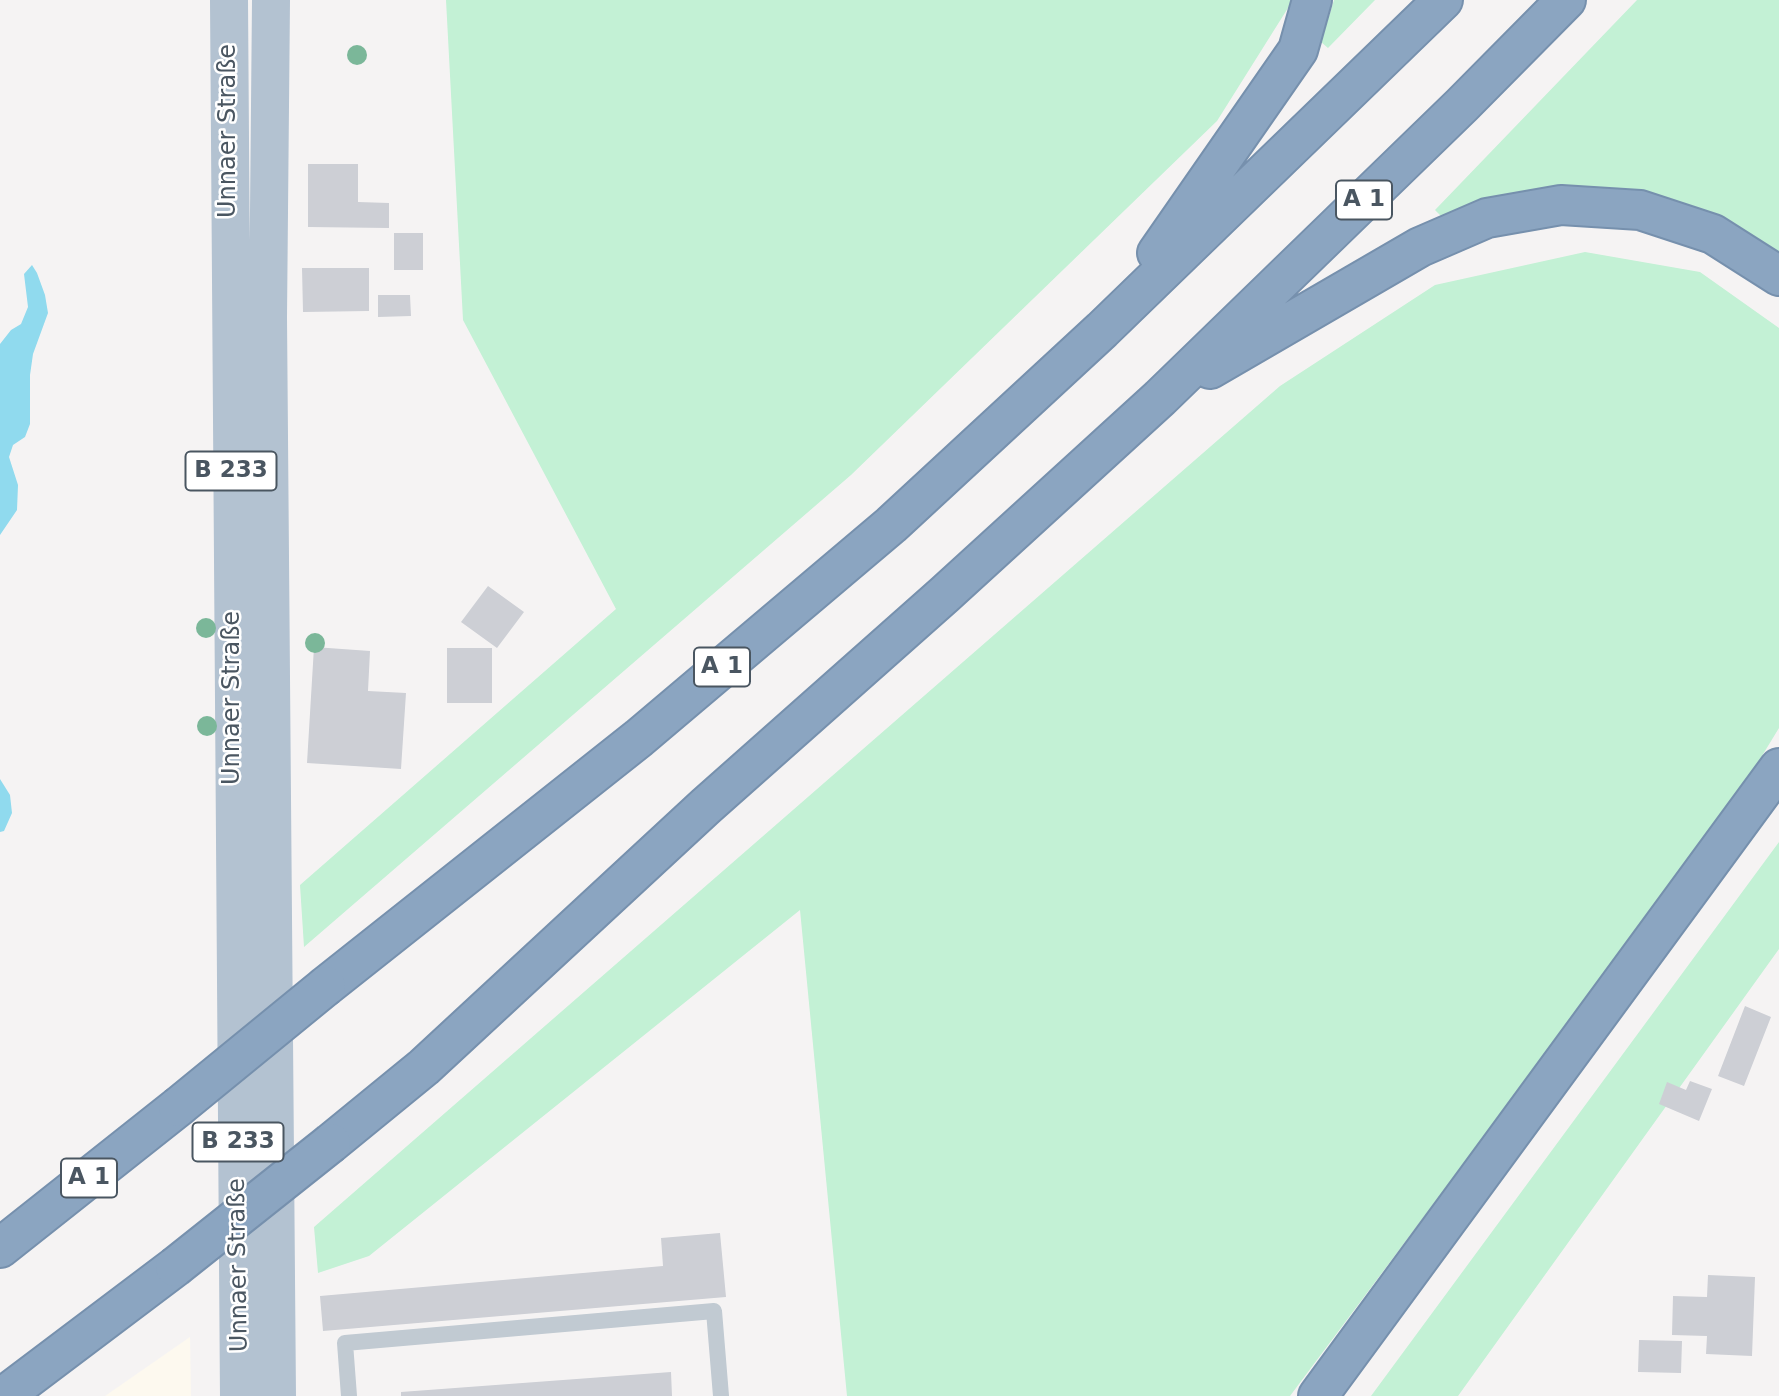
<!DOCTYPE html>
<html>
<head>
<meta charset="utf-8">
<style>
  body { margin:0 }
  canvas { display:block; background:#f5f3f3 }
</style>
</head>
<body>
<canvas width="1779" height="1396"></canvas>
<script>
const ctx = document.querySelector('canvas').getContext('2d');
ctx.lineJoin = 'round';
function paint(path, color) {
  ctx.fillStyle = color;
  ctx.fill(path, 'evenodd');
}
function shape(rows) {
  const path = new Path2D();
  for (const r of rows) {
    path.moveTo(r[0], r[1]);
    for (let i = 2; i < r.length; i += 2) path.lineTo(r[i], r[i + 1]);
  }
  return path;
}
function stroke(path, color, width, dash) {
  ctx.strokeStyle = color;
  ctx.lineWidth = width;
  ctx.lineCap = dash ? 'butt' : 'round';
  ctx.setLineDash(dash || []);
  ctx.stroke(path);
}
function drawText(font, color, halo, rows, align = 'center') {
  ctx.font = font + ' "DejaVu Sans",sans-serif';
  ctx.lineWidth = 5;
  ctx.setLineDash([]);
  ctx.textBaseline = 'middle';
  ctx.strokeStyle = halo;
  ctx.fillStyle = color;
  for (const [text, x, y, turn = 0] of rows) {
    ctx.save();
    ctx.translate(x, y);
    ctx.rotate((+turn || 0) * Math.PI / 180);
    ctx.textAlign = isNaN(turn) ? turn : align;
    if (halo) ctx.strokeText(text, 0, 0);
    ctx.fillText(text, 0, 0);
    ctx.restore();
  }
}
paint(shape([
  [190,1337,191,1396,105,1396]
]), '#fdf9ef');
paint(shape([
  [446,0,1293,0,1217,121,851,475,304,947,300,885,616,609,463,320],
  [1334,0,1375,0,1328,48,1321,42],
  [1637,0,1779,0,1779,269,1717,222,1446,221,1435,210],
  [1585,252,1700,272,1779,328,1779,728,1735,800,1290,1396,847,1396,800,910,369,1256,318,1273,314,1227,1280,386,1435,285],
  [1779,842,1779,949,1458,1396,1371,1396]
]), '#c3f1d5');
paint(shape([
  [32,265,37,273,45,295,48,313,33,354,30,375,30,424,25,437,13,445,9,457,18,485,17,510,0,535,0,344,11,330,21,324,28,307,24,274],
  [0,779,10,795,12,813,4,831,0,832]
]), '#90daee');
paint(shape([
  [308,164,358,164,358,202,389,203,389,228,308,227],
  [394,233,423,233,423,270,394,270],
  [302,268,369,268,369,311,303,312],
  [378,295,410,295,411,316,378,317],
  [488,586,524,612,497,648,461,622],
  [314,647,370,651,368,691,406,693,401,769,307,763],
  [447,648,492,648,492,703,447,703],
  [1745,1006,1771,1017,1744,1086,1718,1076],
  [1690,1081,1712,1089,1699,1121,1659,1104,1667,1082,1686,1090],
  [720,1233,726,1297,323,1331,320,1296,663,1266,661,1238],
  [1708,1275,1755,1277,1752,1356,1706,1354,1707,1336,1672,1335,1673,1296,1707,1297],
  [1639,1340,1682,1341,1681,1373,1638,1372],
  [671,1372,672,1396,401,1396,401,1392]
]), '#cdcfd5');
const motorway = shape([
  [1157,253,1298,50,1312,0],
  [1210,369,1420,247,1487,218,1561,205,1640,210,1713,234,1779,276],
  [326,986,639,738,891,525,1102,330,1443,0],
  [331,1143,424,1067,706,806,944,595,1160,398,1462,105,1566,0],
  [0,1248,178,1107],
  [4,1396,175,1267],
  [1318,1396,1779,768]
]);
stroke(motorway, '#7690ad', 42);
stroke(shape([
  [349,1396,345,1343,714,1311,721,1396]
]), '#c1cad2', 16);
stroke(shape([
  [229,0,239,1396],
  [271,0,268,317,277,1396]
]), '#b3c2d1', 38);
stroke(motorway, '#8ba5c1', 38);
const motorwayBridge = shape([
  [178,1107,326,986],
  [175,1267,331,1143]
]);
stroke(motorwayBridge, '#7690ad', 42, []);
stroke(motorwayBridge, '#8ba5c1', 38);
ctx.fillStyle = '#7bb799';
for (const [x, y] of [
  [357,55],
  [206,628],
  [315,643],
  [207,726]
]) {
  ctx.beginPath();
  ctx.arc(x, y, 10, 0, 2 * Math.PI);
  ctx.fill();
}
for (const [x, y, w] of [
  [1364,200,56],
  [231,471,91],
  [722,667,56],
  [238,1142,91],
  [89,1178,56]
]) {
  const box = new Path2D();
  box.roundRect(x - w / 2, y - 19.5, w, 39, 5);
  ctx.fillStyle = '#fff';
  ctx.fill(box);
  stroke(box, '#4a5661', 2);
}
drawText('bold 23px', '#4a5661', null, [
  ["A 1",1364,200],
  ["B 233",231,471],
  ["A 1",722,667],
  ["B 233",238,1142],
  ["A 1",89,1178]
]);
drawText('24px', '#4a5661', '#fff', [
  ["Unnaer Straße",229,131,-90],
  ["Unnaer Straße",233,698,-90],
  ["Unnaer Straße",239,1265,-91]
]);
</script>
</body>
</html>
